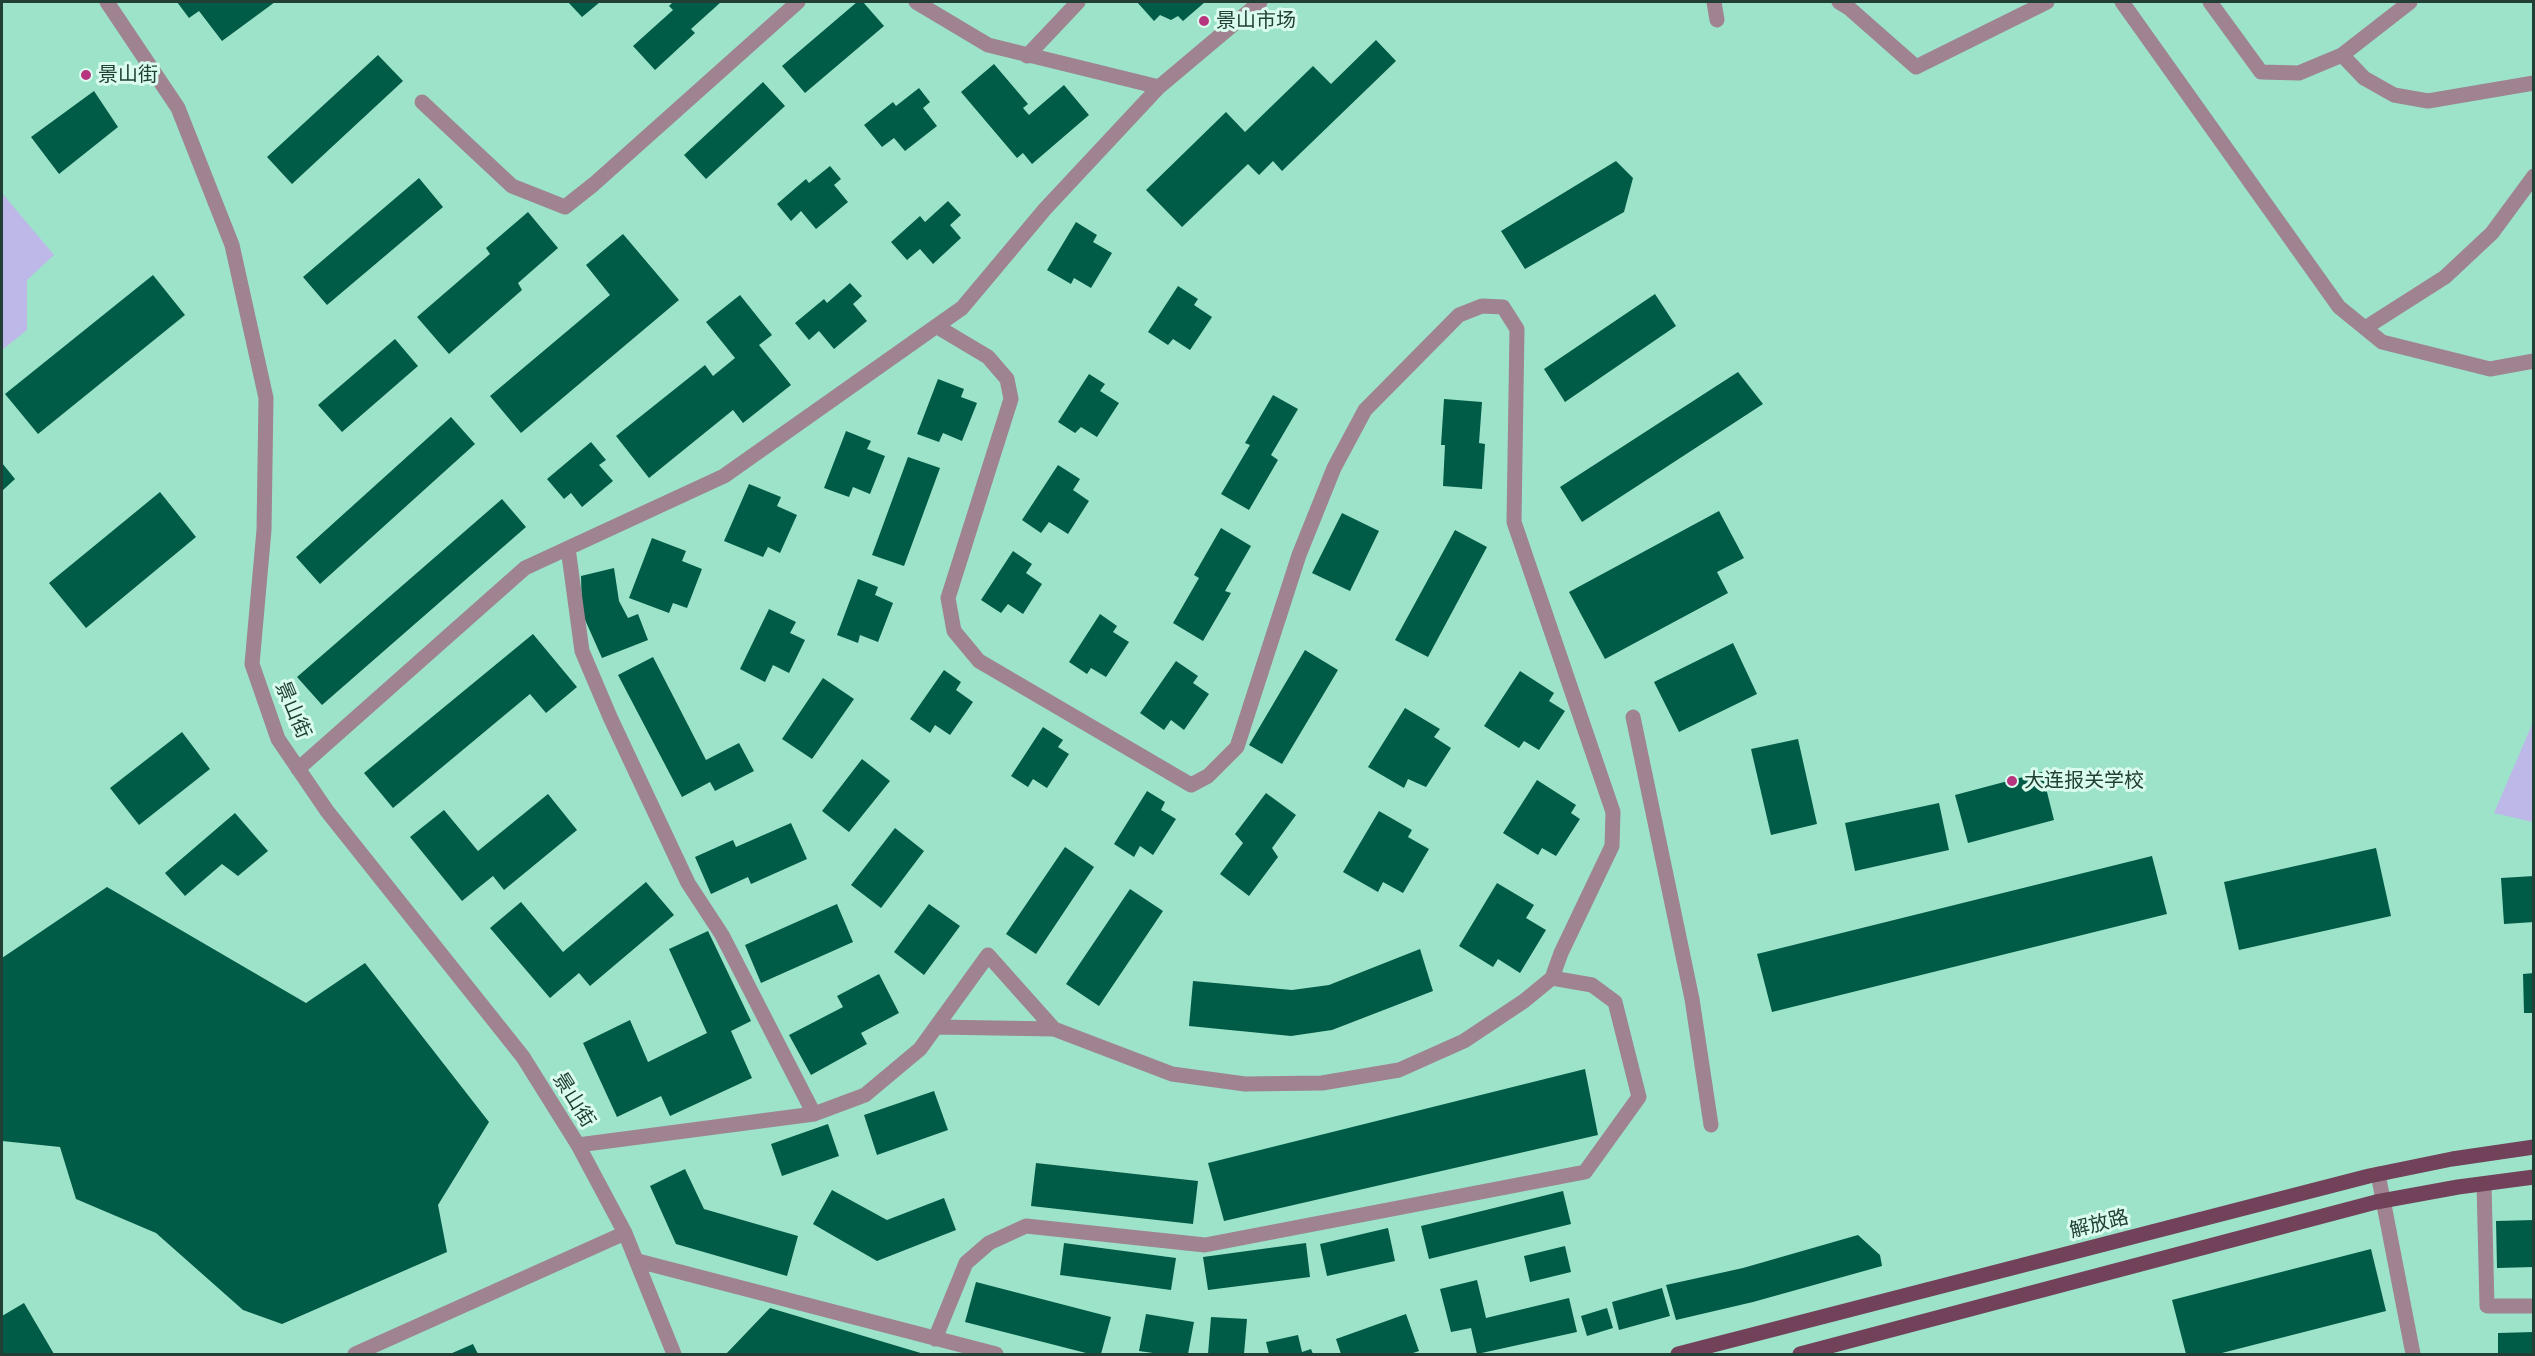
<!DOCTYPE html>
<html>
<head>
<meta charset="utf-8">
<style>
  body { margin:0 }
  #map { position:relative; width:2535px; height:1356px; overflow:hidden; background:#9de3ca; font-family:"Public Sans",sans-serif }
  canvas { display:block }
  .frame { position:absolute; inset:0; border:3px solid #223f35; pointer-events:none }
</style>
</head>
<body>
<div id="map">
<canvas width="2535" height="1356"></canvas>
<div class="frame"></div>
</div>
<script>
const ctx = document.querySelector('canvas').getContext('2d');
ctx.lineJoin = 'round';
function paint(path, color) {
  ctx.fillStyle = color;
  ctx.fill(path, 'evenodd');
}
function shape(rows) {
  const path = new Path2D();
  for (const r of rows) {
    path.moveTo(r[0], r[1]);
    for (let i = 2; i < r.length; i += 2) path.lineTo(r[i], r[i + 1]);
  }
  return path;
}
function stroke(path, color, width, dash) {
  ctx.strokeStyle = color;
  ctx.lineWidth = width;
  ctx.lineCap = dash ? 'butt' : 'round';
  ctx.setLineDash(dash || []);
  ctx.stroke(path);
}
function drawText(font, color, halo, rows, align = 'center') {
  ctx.font = font + ' "Public Sans","Noto Sans SC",sans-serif';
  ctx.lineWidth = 6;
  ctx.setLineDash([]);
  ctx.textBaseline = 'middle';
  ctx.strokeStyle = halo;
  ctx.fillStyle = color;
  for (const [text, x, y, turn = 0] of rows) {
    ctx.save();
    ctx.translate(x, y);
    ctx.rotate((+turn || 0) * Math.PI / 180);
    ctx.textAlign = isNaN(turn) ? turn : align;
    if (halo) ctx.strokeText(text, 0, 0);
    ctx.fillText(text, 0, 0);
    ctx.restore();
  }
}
paint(shape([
  [2,193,54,255,27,280,27,330,2,350],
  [2533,722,2533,822,2494,813]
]), '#bdb8e8');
paint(shape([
  [177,2,275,2,222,41,199,11,189,18],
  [568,2,600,2,582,17],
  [673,2,721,2,691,29,695,33,655,70,633,46,673,10,669,6],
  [857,2,863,2,884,26,805,93,782,66],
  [1137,2,1205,2,1183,21,1178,16,1171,20,1160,15,1154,21],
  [1376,40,1396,61,1282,171,1273,161,1259,175,1248,164,1182,227,1146,190,1226,112,1245,132,1313,66,1331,84],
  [378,55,403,81,292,184,267,157],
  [994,64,1028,104,1023,108,1029,115,1064,85,1089,115,1032,164,1023,153,1017,158,961,92],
  [763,82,785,106,706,179,684,155],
  [919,88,930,102,923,108,937,126,905,151,894,138,882,147,864,125,893,102,896,106],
  [94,91,118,127,59,174,31,137],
  [1616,161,1633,178,1624,212,1525,269,1501,231],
  [830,166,841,179,834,185,848,202,816,229,801,211,791,221,777,204,806,179,809,183],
  [419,178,443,207,327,305,303,277],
  [948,201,961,215,950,225,961,238,933,264,920,249,907,260,891,242,920,216,925,222],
  [528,212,558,248,518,283,522,290,449,354,417,317,490,254,486,248],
  [1076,222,1097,235,1093,242,1112,253,1091,288,1074,278,1071,284,1047,270],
  [623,234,679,300,521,433,490,396,610,295,586,265],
  [153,275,185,315,38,434,5,394],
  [850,283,862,296,853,304,867,321,834,349,819,331,809,340,795,323,824,299,827,303],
  [1178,286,1198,299,1194,305,1212,317,1190,350,1173,339,1168,345,1148,332],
  [1655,294,1676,326,1565,402,1544,369],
  [740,295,772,335,759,345,791,385,743,423,733,410,649,478,616,436,705,365,713,376,735,358,706,322],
  [395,339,418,366,342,432,318,405],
  [1738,372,1763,404,1582,522,1560,487],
  [1089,374,1105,384,1100,391,1119,403,1097,437,1081,427,1075,433,1058,422],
  [938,379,964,389,961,397,977,403,962,441,943,433,939,442,917,434],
  [1273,395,1298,409,1271,455,1278,460,1249,510,1221,494,1250,445,1245,443],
  [1444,399,1482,402,1479,443,1485,444,1482,489,1443,486,1445,445,1441,445],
  [451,417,475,444,320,584,296,557],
  [846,431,871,441,867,449,885,456,870,494,853,487,849,497,824,488],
  [591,442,606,460,599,465,613,481,582,507,571,493,564,499,547,479],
  [908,457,940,468,904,566,872,555],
  [2,463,15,479,2,491],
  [1058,465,1080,479,1073,490,1089,501,1068,534,1049,522,1041,533,1022,520],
  [749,484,781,497,777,506,797,515,780,553,768,547,763,557,724,541],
  [160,492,196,537,86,628,49,583],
  [502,499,526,527,322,705,297,677],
  [1719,511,1744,558,1717,572,1728,593,1605,659,1569,592],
  [1342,513,1379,531,1350,591,1312,573],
  [1221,528,1251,546,1225,591,1231,593,1203,641,1173,623,1199,578,1194,575],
  [1455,530,1487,547,1428,657,1395,640],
  [652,538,686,551,682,561,702,569,687,608,673,603,669,613,629,598],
  [1013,551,1032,564,1026,573,1042,584,1023,614,1008,604,1001,613,981,600],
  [614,568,619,601,628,618,638,614,648,640,602,658,582,613,581,576],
  [858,579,878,587,875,595,893,603,878,642,860,635,858,643,837,635],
  [769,609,796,622,790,633,805,640,789,673,773,665,765,682,740,669],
  [1100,614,1117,626,1113,632,1129,642,1106,677,1091,668,1087,674,1069,662],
  [533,634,577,687,546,713,530,694,393,808,364,773],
  [1733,643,1757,694,1679,732,1654,682],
  [1305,650,1338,670,1282,764,1249,745],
  [653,657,706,760,739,743,754,771,715,791,710,782,682,797,618,675],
  [1176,661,1198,676,1193,683,1209,694,1184,730,1171,720,1164,730,1140,713],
  [944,670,961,682,956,690,973,702,950,735,935,725,930,733,910,719],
  [1520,671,1554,693,1549,701,1565,711,1539,750,1524,741,1519,748,1484,726],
  [823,678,854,699,812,759,782,739],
  [1405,708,1440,729,1434,737,1451,748,1426,787,1408,779,1404,788,1368,767],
  [1043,727,1063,740,1058,747,1069,754,1047,788,1033,779,1028,787,1011,776],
  [182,732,210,769,139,825,110,788],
  [1798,739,1817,824,1771,835,1751,749],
  [862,759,890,781,849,832,822,811],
  [2042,772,2054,820,1968,843,1955,795],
  [1537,780,1576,805,1571,813,1580,819,1556,856,1542,848,1538,855,1503,833],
  [1147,791,1165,802,1161,810,1176,819,1153,855,1140,846,1134,857,1114,844],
  [1266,793,1296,815,1272,848,1278,857,1249,896,1220,874,1243,843,1235,834],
  [548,794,577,830,504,890,493,876,462,901,410,837,444,810,478,851],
  [1939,803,1949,850,1855,871,1845,823],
  [1379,811,1412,830,1408,837,1429,849,1403,893,1383,882,1378,892,1343,872],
  [235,813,268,851,238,876,222,864,185,896,165,873],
  [791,823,807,859,751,884,748,877,711,894,695,857,733,840,736,847],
  [895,828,924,851,881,908,851,885],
  [1065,847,1094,867,1036,954,1006,934],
  [2376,848,2391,916,2239,950,2224,882],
  [2152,856,2167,914,1772,1012,1757,954],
  [2534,876,2534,922,2504,924,2501,878],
  [646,882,674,915,590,986,579,973,550,998,490,928,521,902,563,952],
  [1497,883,1534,905,1526,918,1546,930,1520,973,1498,959,1493,967,1459,946],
  [107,887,306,1003,365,963,489,1122,438,1205,447,1252,282,1324,243,1310,156,1233,76,1199,60,1147,2,1141,2,958],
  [1130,889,1163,911,1099,1006,1066,984],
  [837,904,853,942,761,983,745,945],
  [929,904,960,926,924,975,894,952],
  [708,931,751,1021,731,1031,752,1078,670,1116,661,1096,617,1117,583,1043,630,1020,648,1062,707,1033,669,949],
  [1420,949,1433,991,1332,1030,1291,1036,1189,1026,1193,981,1292,990,1329,985],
  [2534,973,2534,1013,2524,1013,2523,974],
  [879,974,899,1013,861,1033,867,1044,811,1075,789,1035,843,1007,837,996],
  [1585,1069,1598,1135,1224,1221,1208,1163],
  [934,1091,948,1130,877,1155,864,1115],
  [828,1124,839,1156,782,1176,771,1144],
  [1036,1163,1198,1181,1193,1224,1031,1206],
  [685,1169,704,1209,798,1236,787,1276,676,1244,650,1186],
  [832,1190,887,1220,944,1198,956,1230,877,1261,813,1224],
  [1563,1191,1571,1224,1429,1259,1421,1226],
  [2534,1220,2534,1267,2497,1268,2496,1221],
  [1388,1228,1395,1261,1327,1276,1320,1244],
  [1858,1235,1880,1255,1882,1266,1753,1302,1676,1320,1666,1285,1743,1268],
  [1064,1243,1176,1258,1171,1290,1060,1275],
  [1306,1243,1310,1277,1208,1290,1203,1257],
  [1565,1246,1571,1272,1530,1282,1524,1256],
  [2371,1249,2386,1311,2218,1354,2186,1354,2172,1300],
  [1477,1280,1486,1318,1569,1298,1577,1332,1477,1354,1471,1328,1451,1332,1440,1289],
  [976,1282,1111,1317,1101,1354,1090,1354,965,1322],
  [1662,1288,1670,1316,1619,1330,1612,1302],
  [24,1303,54,1354,2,1354,2,1316],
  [770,1308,924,1354,726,1354],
  [1607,1308,1613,1328,1587,1336,1581,1316],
  [1146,1314,1194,1322,1188,1354,1160,1354,1139,1351],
  [1406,1314,1419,1351,1410,1354,1341,1354,1336,1339],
  [1211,1317,1247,1319,1244,1354,1208,1354],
  [2534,1332,2534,1354,2498,1354,2498,1333],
  [1298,1335,1302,1352,1311,1349,1313,1354,1269,1354,1266,1342],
  [473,1344,478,1354,450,1354]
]), '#005c46');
stroke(shape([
  [107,2,178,108,232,245,266,398,264,530,252,664,278,739,327,811,523,1057,578,1145,625,1233,674,1354],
  [916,2,988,45,1159,87],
  [1714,2,1717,20],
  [1839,2,1849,8,1916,67,2047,2],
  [2122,2,2339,307,2382,342,2490,369,2534,361],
  [2210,2,2261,72,2299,73,2342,55,2410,2],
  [2342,55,2364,78,2394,95,2428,101,2534,83],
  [1027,56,1078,2],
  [422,102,512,186,565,207,594,184,798,2],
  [936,326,988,357,1007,379,1011,399,948,598,954,631,979,661,1191,785,1208,776,1237,747,1299,555,1334,468,1365,410,1459,315,1482,306,1503,307,1517,329,1514,522,1613,812,1612,846,1561,953,1552,978,1524,1001,1464,1041,1399,1070,1322,1083,1245,1084,1172,1074,1054,1029],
  [2365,328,2445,277,2492,233,2534,176],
  [568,548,582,651,610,717,688,883,722,935,814,1114],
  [1633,717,1692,999,1711,1125],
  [298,769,525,568,724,476,962,308,1045,209,1159,87,1260,2],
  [578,1145,814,1114,865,1095,920,1049,988,955,1054,1029,936,1027],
  [2378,1174,2413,1354],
  [2484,1184,2487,1306,2534,1306],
  [638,1261,996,1354],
  [935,1339,966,1263,989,1243,1026,1226,1205,1245,1585,1172,1639,1097,1615,1002,1592,985,1552,978],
  [355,1354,625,1233]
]), '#9f8390', 15);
stroke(shape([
  [1678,1354,2369,1176,2452,1159,2534,1147],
  [1800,1354,2376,1202,2458,1187,2534,1177]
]), '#714259', 15);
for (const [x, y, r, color] of [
  [1204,21,6,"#b7357f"],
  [86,75,6,"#b7357f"],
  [2012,781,6,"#b7357f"]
]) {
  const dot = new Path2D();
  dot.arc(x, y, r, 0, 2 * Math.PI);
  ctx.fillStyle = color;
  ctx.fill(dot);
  stroke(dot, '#dafcee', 2);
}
drawText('20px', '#223f35', '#dafcee', [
  ["景山市场",1216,21],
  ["景山街",98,75],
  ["大连报关学校",2024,781]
], 'left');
drawText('20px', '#223f35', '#dafcee', [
  ["景山街",293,710,67],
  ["景山街",574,1100,58],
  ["解放路",2099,1224,-14]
]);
</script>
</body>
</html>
